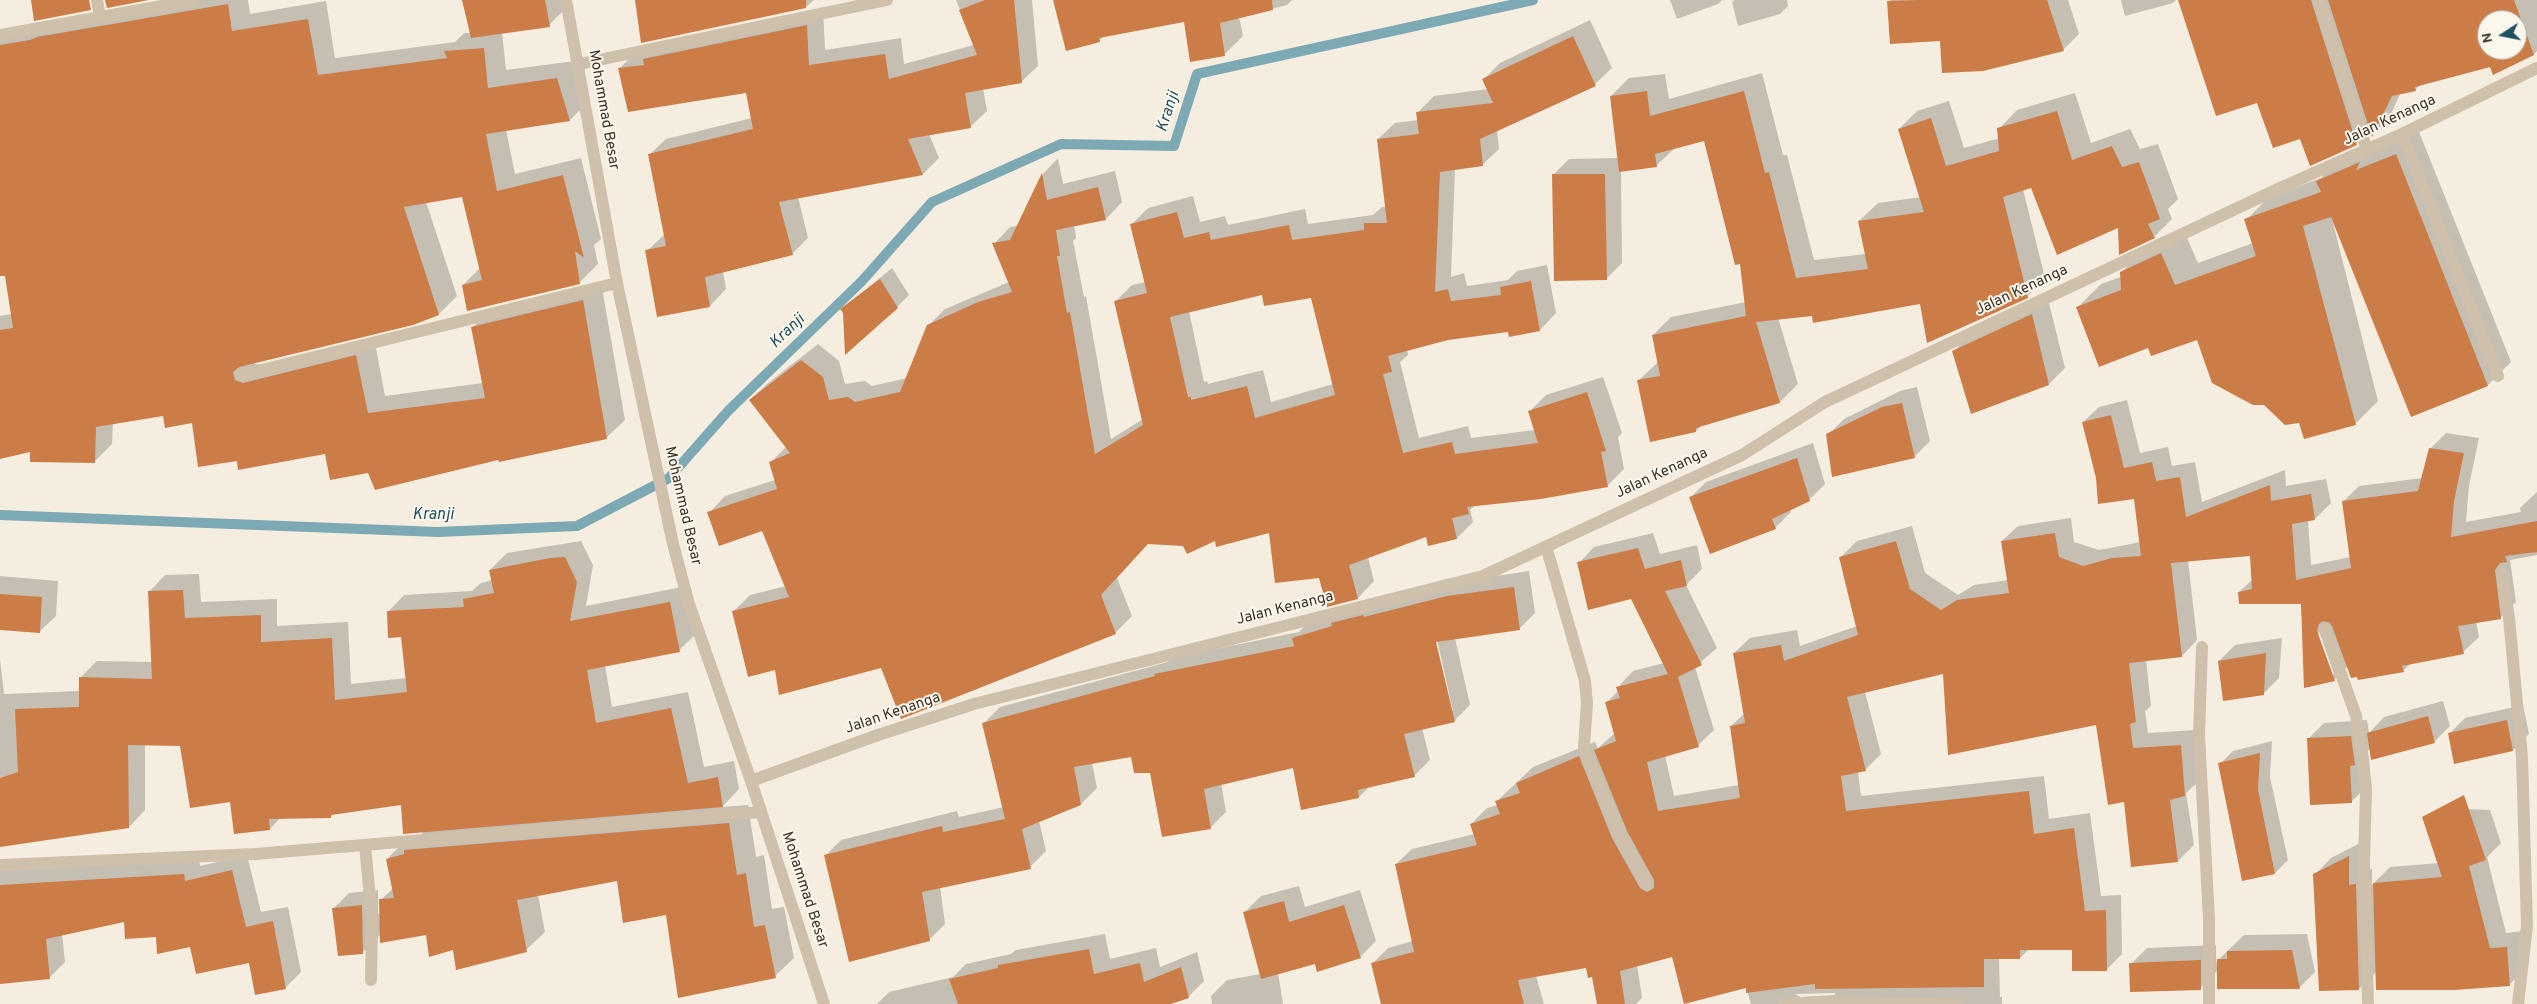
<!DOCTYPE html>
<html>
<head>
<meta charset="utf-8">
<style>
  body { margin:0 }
  #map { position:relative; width:2537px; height:1004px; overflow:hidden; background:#f5eee0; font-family:Overpass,sans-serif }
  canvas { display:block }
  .north { position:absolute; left:2477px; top:10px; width:50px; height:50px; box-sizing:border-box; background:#fbf7ed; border:1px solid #aea89f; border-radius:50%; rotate:259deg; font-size:14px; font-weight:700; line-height:20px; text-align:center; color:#3b322a }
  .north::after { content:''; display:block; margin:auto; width:18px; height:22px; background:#1d5160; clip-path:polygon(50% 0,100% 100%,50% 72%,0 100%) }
</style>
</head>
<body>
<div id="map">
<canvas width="2537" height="1004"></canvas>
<div class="north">N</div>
</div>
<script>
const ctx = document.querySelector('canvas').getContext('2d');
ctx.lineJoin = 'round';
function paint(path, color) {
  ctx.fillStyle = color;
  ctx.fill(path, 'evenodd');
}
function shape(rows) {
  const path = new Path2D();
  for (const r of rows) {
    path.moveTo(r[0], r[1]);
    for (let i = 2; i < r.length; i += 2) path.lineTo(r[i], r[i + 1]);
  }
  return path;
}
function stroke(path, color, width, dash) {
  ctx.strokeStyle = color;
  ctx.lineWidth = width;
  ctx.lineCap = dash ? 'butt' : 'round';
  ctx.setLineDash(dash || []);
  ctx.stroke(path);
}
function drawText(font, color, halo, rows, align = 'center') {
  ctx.font = font + ' Overpass,sans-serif';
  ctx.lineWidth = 4;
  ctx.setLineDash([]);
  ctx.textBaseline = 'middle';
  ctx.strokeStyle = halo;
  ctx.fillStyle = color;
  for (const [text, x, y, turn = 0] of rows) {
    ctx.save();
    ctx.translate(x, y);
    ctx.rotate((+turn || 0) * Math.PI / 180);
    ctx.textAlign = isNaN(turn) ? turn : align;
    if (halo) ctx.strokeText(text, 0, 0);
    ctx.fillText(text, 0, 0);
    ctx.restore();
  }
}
paint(shape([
  [182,0,248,0,250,14,326,1,335,58,455,42,464,33,471,33,464,0,564,0,565,9,549,25,502,32,506,70,575,61,588,102,570,120,506,130,515,174,581,158,601,239,594,245,598,264,580,282,463,285,480,268,463,195,426,202,457,296,439,314,252,363,262,365,374,338,385,396,483,383,472,328,490,310,601,282,625,420,606,438,499,459,369,472,326,452,238,459,193,421,164,415,113,423,112,444,94,462,31,450,0,458,0,316,12,314,6,274,0,275,0,30],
  [636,0,814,0,806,7],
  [956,0,1032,0,1038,66,1021,82,983,88,987,111,970,127,929,134,939,158,923,174,798,197,808,238,792,254,723,271,726,289,710,306,647,251,665,234,649,155,666,139,752,118,746,92,619,69,635,53,823,9,825,50,901,38,904,64,974,45],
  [1055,0,1292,0,1287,5,1239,17,1243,36,1225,54,1185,20,1104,36,1099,41],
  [1670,0,1722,0,1718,4,1677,19],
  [1734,0,1787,0,1788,6,1780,14,1738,26,1732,2],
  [1890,0,2068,0,2079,34,2063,50,1941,40,1889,2],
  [2121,0,2176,0,2173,3,2125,16],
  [2179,0,2537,0,2537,51,2534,54,2421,84,2415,90,2401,92,2389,118,2372,135,2370,130,2356,144,2300,137,2257,101],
  [2487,20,2517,20,2517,50,2487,50],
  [1590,20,1612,68,1595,84,1497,130,1499,149,1482,165,1455,169,1451,277,1464,273,1467,286,1508,280,1517,271,1547,265,1556,313,1540,330,1509,331,1447,339,1407,350,1408,355,1400,362,1419,438,1468,426,1471,438,1535,430,1529,412,1546,395,1603,377,1622,433,1618,437,1624,469,1607,486,1475,505,1470,510,1473,522,1457,538,1426,535,1368,557,1374,581,1358,598,1328,605,1319,577,1270,532,1184,545,1148,543,1117,578,1132,616,1115,633,882,666,776,669,734,611,750,595,786,586,762,530,709,513,725,496,775,480,771,462,786,447,750,400,767,384,818,344,839,361,845,384,865,381,872,386,907,378,928,326,945,309,1009,282,994,244,1010,227,1018,226,1043,174,1058,158,1063,184,1115,171,1122,202,1106,219,1074,225,1076,238,1073,241,1084,297,1086,296,1111,439,1143,419,1116,301,1132,285,1146,282,1131,225,1148,208,1193,196,1200,222,1225,216,1228,225,1305,209,1308,224,1373,215,1382,207,1386,207,1378,139,1395,123,1419,120,1418,112,1434,96,1488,89,1484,79,1500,63],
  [1263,293,1312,296,1333,384,1271,402,1263,370,1208,384,1207,381,1204,382,1189,311],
  [1762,73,1783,155,1787,155,1814,260,1866,254,1859,221,1878,203,1921,197,1899,129,1917,111,1949,101,1964,148,2000,138,1999,129,2017,110,2075,93,2091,143,2130,129,2140,149,2158,144,2178,199,2168,209,2172,219,2154,237,2119,226,2032,186,2023,189,2045,278,2027,297,1921,302,1778,318,1798,384,1780,402,1702,425,1696,431,1638,381,1658,362,1653,335,1671,317,1746,302,1741,262,1705,139,1675,148,1656,166,1621,170,1622,263,1606,279,1553,175,1569,159,1619,158,1611,96,1629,78,1665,74,1669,99],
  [2419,132,2511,362,2488,385,2411,415,2330,211,2378,401,2355,424,2300,421,2198,339,2149,346,2078,307,2101,284,2121,277,2121,273,2144,250,2184,231,2198,263,2253,243,2246,220,2269,197,2321,178,2341,158],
  [892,268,909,295,897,307,844,312,842,309],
  [2048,299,2065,368,2049,384,1953,352,1969,336],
  [1917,387,1930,441,1914,457,1828,435,1844,419,1900,391],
  [2127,400,2140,453,2168,447,2172,466,2195,462,2202,502,2285,470,2286,486,2326,479,2331,503,2315,519,2308,520,2311,565,2351,557,2343,502,2359,486,2423,478,2430,449,2446,433,2479,438,2469,485,2466,522,2521,512,2520,508,2537,492,2537,555,2510,560,2516,602,2500,618,2476,622,2479,637,2463,652,2411,663,2403,671,2359,679,2358,675,2352,676,2348,666,2334,680,2306,686,2302,603,2240,603,2239,592,2253,579,2251,555,2188,560,2197,640,2182,656,2146,660,2151,706,2145,711,2148,733,2196,730,2201,779,2186,793,2194,845,2178,861,2132,866,2125,801,2109,804,2097,723,1949,753,1944,673,1865,692,1881,754,1865,770,1858,772,1861,796,2044,776,2049,819,2090,813,2101,896,2121,895,2122,954,2107,969,2074,970,2073,949,2029,949,2020,958,1999,958,2000,997,2002,997,2002,1004,1751,1004,1746,987,1685,1003,1673,955,1637,965,1642,998,1636,1004,1599,1004,1593,975,1589,976,1586,967,1536,976,1544,1004,1382,1004,1372,964,1388,948,1413,941,1396,864,1412,849,1475,834,1471,824,1487,808,1498,805,1497,801,1533,767,1595,742,1598,748,1615,733,1607,702,1619,690,1618,687,1633,671,1664,663,1632,598,1588,608,1579,563,1594,547,1653,533,1660,554,1697,545,1702,569,1686,585,1717,648,1695,667,1714,730,1698,745,1665,755,1674,796,1739,785,1731,726,1745,713,1734,653,1750,638,1797,630,1800,646,1857,626,1841,557,1857,541,1912,526,1925,573,1958,595,1974,585,2008,580,2002,541,2018,526,2071,518,2074,542,2099,550,2141,542,2135,498,2100,502,2097,477,2083,422,2099,407],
  [2319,631,2334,674,2332,675,2318,638],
  [1835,993,1835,995,1801,997,1795,994],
  [1813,443,1825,484,1809,500,1790,509,1791,512,1775,528,1690,498,1706,482],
  [581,541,593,565,586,606,687,586,696,634,679,650,605,665,612,707,688,692,704,767,734,761,739,789,722,807,748,805,756,857,764,855,772,909,784,907,794,958,775,976,667,913,618,879,538,895,545,932,526,950,454,949,427,934,381,934,363,952,333,909,349,893,378,890,378,914,381,914,381,900,393,888,387,859,406,840,419,837,425,830,402,804,333,814,330,817,281,817,270,829,231,800,181,744,145,744,145,810,129,827,0,832,0,659,4,694,80,691,81,677,97,661,152,662,149,592,165,575,199,574,201,602,277,599,277,626,348,622,351,684,407,678,402,636,388,612,404,595,472,591,481,583,492,580,490,570,507,553],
  [1529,571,1535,613,1519,629,1455,638,1470,705,1454,721,1422,728,1430,760,1414,776,1370,786,1359,797,1294,767,1221,783,1226,812,1210,828,1132,756,1092,763,1097,788,1081,804,1039,821,1046,851,1030,867,940,887,945,924,929,940,825,856,841,840,957,811,959,817,1004,807,984,723,1000,707,1168,662,1171,658,1299,632,1309,622,1464,581],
  [1436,635,1453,711,1451,711,1434,636],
  [0,576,58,581,56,616,39,632,0,629],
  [2282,638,2279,678,2263,694,2219,661,2235,645],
  [2443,701,2450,726,2434,742,2371,748,2365,753,2367,786,2351,802,2308,739,2324,723,2367,720,2369,733,2384,717],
  [2523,705,2529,734,2513,750,2449,734,2465,718],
  [2272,741,2270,777,2288,860,2275,873,2220,764,2233,751],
  [2441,808,2490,810,2501,843,2487,857,2506,933,2523,931,2526,968,2510,984,2376,972,2359,989,2315,875,2331,858,2364,841,2365,869,2372,869,2372,885,2390,867,2439,863],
  [247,855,261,912,288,907,301,972,286,987,250,962,157,936,125,921,62,934,65,962,49,978,0,983,0,871,199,859,200,866],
  [1299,886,1305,907,1360,890,1376,941,1360,957,1316,962,1278,973,1283,1004,1212,1004,1211,996,1227,980,1261,974,1245,912,1261,896],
  [1105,934,1110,959,1156,948,1160,967,1197,952,1204,981,1188,997,1168,1004,877,1004,889,992,953,977,966,964,1011,954,1016,950],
  [2307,934,2315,972,2299,988,2218,970,2200,988,2131,964,2147,948,2216,945,2216,962,2244,935]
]), '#0003');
stroke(shape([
  [0,515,438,532,577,526,669,478,728,411,862,281,932,202,1061,144,1174,146,1197,74,1533,0]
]), '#7da9b4', 10);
paint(shape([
  [31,0,89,0,91,10,34,21],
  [105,0,149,0,107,8],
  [462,0,545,0,550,27,471,38],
  [635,0,806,0,806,8,641,43],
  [985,0,1014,0,1022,83,965,93,971,128,908,139,923,175,779,202,793,255,705,277,710,307,657,317,645,250,666,246,648,154,753,129,746,93,628,112,618,68,644,65,643,59,807,25,809,65,885,54,889,79,977,55,959,10],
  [1053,0,1272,0,1273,10,1220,23,1225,56,1190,62,1184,22,1099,38,1100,42,1066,51],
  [1918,0,2047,0,2064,51,1983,71,1942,73,1940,41,1890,44,1887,1],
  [2178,0,2311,0,2357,145,2310,166,2300,139,2273,148,2257,103,2216,116],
  [2328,0,2514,0,2534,55,2493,75,2490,67,2415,87,2416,91,2392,96,2372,137],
  [2487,20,2517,20,2517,50,2487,50],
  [228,4,232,31,308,19,318,75,447,58,444,51,484,48,488,88,557,78,570,121,486,134,497,191,563,175,584,258,575,251,580,284,467,311,462,285,482,280,462,197,404,207,439,315,413,325,239,367,233,372,235,380,243,383,356,355,368,413,485,398,471,327,583,300,607,439,499,462,498,460,375,490,368,473,330,480,325,454,238,470,237,461,198,467,192,423,165,428,163,416,96,427,95,463,30,462,30,452,0,459,0,330,13,328,5,276,0,276,0,45,30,40,37,37],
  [1573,36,1596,86,1480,139,1483,166,1440,172,1435,292,1448,289,1451,301,1501,295,1500,287,1531,281,1540,331,1509,337,1508,332,1448,340,1388,356,1392,372,1383,374,1403,453,1452,442,1455,454,1538,443,1528,411,1587,392,1606,451,1601,452,1608,487,1541,499,1467,507,1469,514,1452,518,1457,539,1428,546,1426,537,1349,565,1358,599,1327,607,1319,578,1275,583,1269,533,1216,547,1215,541,1187,554,1183,546,1148,544,1101,595,1116,634,901,719,881,668,779,695,775,670,748,677,732,611,789,597,762,531,719,546,707,512,777,489,769,462,790,453,749,400,801,360,823,377,829,400,848,397,855,402,900,392,927,325,978,302,1012,292,992,243,1010,240,1042,173,1047,200,1098,187,1106,220,1056,230,1060,256,1057,256,1067,313,1070,312,1095,454,1143,425,1114,301,1147,293,1130,224,1177,212,1184,238,1209,232,1211,240,1289,225,1292,240,1364,230,1364,223,1387,223,1377,139,1419,134,1416,112,1493,103,1482,79],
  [1262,295,1264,306,1311,298,1335,395,1255,418,1247,386,1191,400,1191,397,1188,397,1170,317],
  [1647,91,1650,116,1744,91,1765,173,1769,172,1796,278,1868,269,1858,221,1924,212,1898,129,1931,118,1946,166,1999,151,1997,128,2057,111,2072,160,2112,146,2122,167,2139,162,2160,219,2148,224,2155,238,2119,255,2118,228,2057,255,2031,188,2003,197,2028,298,1927,343,1920,304,1813,323,1812,316,1756,322,1780,403,1696,428,1696,432,1650,442,1637,380,1660,376,1652,335,1746,316,1740,264,1735,265,1704,141,1655,154,1657,167,1619,172,1610,96],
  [2396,154,2488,386,2411,417,2331,217,2303,226,2356,425,2304,439,2299,423,2285,425,2264,405,2253,405,2212,383,2197,340,2151,356,2148,348,2099,367,2076,307,2121,290,2120,272,2161,253,2175,285,2256,256,2244,219,2321,192,2316,181,2360,162,2356,170],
  [1552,174,1605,174,1607,280,1554,281],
  [880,279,898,308,845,355,843,313,840,309],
  [2032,314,2049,385,1971,414,1952,351],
  [1902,403,1915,458,1832,477,1826,434,1882,407],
  [2111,415,2124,468,2152,462,2156,481,2180,477,2186,517,2270,485,2271,501,2311,494,2315,520,2292,524,2296,580,2351,568,2342,501,2418,491,2429,448,2464,453,2454,501,2451,537,2537,521,2537,552,2505,556,2507,562,2500,563,2495,570,2501,619,2458,626,2464,654,2402,666,2404,672,2358,680,2357,677,2351,678,2332,626,2330,623,2323,621,2319,624,2317,631,2335,681,2304,688,2301,604,2239,604,2238,592,2252,589,2250,556,2171,563,2182,657,2129,663,2136,722,2130,724,2133,748,2181,745,2185,796,2170,800,2178,862,2131,867,2124,802,2108,805,2096,725,1948,755,1943,674,1847,697,1866,771,1841,776,1846,811,2029,791,2034,834,2074,828,2085,911,2106,910,2107,971,2072,971,2072,950,2020,950,2020,959,1984,959,1984,987,1815,989,1815,984,1746,993,1746,988,1684,1004,1672,957,1620,971,1625,1004,1597,1004,1592,977,1588,978,1586,968,1518,980,1524,1004,1381,1004,1371,963,1414,952,1395,864,1477,845,1470,824,1500,814,1495,801,1520,793,1516,783,1579,756,1612,838,1640,888,1647,892,1654,888,1654,880,1627,831,1594,750,1616,741,1605,702,1620,698,1616,687,1668,674,1631,599,1588,610,1577,562,1638,548,1645,569,1681,560,1687,586,1665,591,1702,665,1678,677,1699,747,1647,762,1658,811,1740,798,1730,726,1745,723,1733,653,1781,645,1784,661,1858,635,1839,557,1896,541,1910,589,1941,610,1957,600,2009,593,2001,541,2055,533,2059,557,2083,566,2112,558,2141,556,2134,499,2098,504,2096,478,2082,422],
  [1797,458,1810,501,1772,519,1776,529,1710,554,1689,497],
  [565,557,577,582,570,621,670,602,680,652,587,670,596,723,671,708,688,783,718,777,723,807,403,834,401,805,331,815,331,818,269,819,270,830,234,834,230,802,190,808,180,746,128,745,129,828,0,847,0,778,18,772,15,709,79,707,79,677,152,679,148,591,183,590,185,618,261,615,261,642,332,638,335,700,407,692,401,637,388,638,387,611,464,607,463,599,494,593,489,570,550,558],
  [1514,587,1520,630,1436,642,1455,722,1404,734,1415,777,1358,790,1359,798,1301,810,1293,768,1204,789,1211,829,1162,837,1150,773,1134,773,1131,757,1074,767,1081,805,1022,829,1031,869,922,892,930,941,849,962,824,855,942,826,943,832,1005,819,982,723,1155,676,1154,674,1294,646,1292,638,1332,626,1331,623,1363,615,1364,617,1447,596],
  [0,594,42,597,40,633,0,630],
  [2266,653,2264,695,2223,701,2218,661],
  [2428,716,2435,743,2371,760,2367,733],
  [2507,720,2513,751,2454,764,2448,733],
  [2351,736,2355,765,2350,766,2352,803,2310,805,2307,738],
  [2260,753,2258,790,2275,874,2242,881,2218,763],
  [2464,795,2486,860,2469,866,2490,948,2507,947,2510,986,2454,990,2376,990,2373,883,2442,877,2422,817],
  [729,823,737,875,746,873,754,927,765,925,776,978,678,998,666,915,623,923,617,881,517,900,527,952,456,970,453,950,429,957,426,935,380,943,379,899,394,898,386,859,404,854,404,850],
  [2349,856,2349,885,2356,884,2359,990,2319,991,2313,874],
  [232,870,246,927,273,921,286,989,255,995,249,963,196,974,190,947,157,954,156,937,125,939,124,922,46,939,50,979,0,984,0,885,184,874,185,881],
  [1284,901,1289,922,1344,905,1361,958,1317,972,1315,964,1261,979,1243,912],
  [362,905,363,954,338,956,332,908],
  [1089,949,1094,974,1140,963,1144,982,1181,967,1189,998,1171,1004,958,1004,949,979,998,968,998,965],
  [2292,950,2300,989,2217,989,2217,959,2227,959,2227,951],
  [2201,960,2201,990,2130,992,2129,963]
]), '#cc7c47');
stroke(shape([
  [97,0,100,17],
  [2319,0,2367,150],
  [0,35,195,0],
  [579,64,887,0],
  [2402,134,2498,376],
  [241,375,617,283],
  [1546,546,1585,681,1587,703,1584,747,1620,835,1647,884],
  [2502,573,2509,618,2522,757,2527,926,2518,1004],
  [2325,629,2356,716,2363,759,2366,790,2364,863,2368,1004],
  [2202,647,2199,735,2209,919,2209,1004],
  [751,781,878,735,974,704,1483,576,1742,455,1825,402,2280,188,2402,134,2537,68],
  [365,845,372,920,371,980],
  [0,865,255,854,761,812],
  [1784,1004,1820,1002,1958,1004]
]), '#cec0ab', 12);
stroke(shape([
  [566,0,617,283,673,544,689,604,751,781,824,1004]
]), '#cec0ab', 12);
drawText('15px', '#3b322a', '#fbf7ed', [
  ["Mohammad Besar",603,110,80],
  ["Jalan Kenanga",2390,121,-25],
  ["Jalan Kenanga",2022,291,-25],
  ["Jalan Kenanga",1662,474,-25],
  ["Mohammad Besar",682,506,77],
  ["Jalan Kenanga",1285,609,-14],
  ["Jalan Kenanga",893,714,-19],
  ["Mohammad Besar",804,890,72]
]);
drawText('italic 16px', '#1d5160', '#fbf7ed', [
  ["Kranji",1169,112,-72],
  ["Kranji",788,332,-44],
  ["Kranji",433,516]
]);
</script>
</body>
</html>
